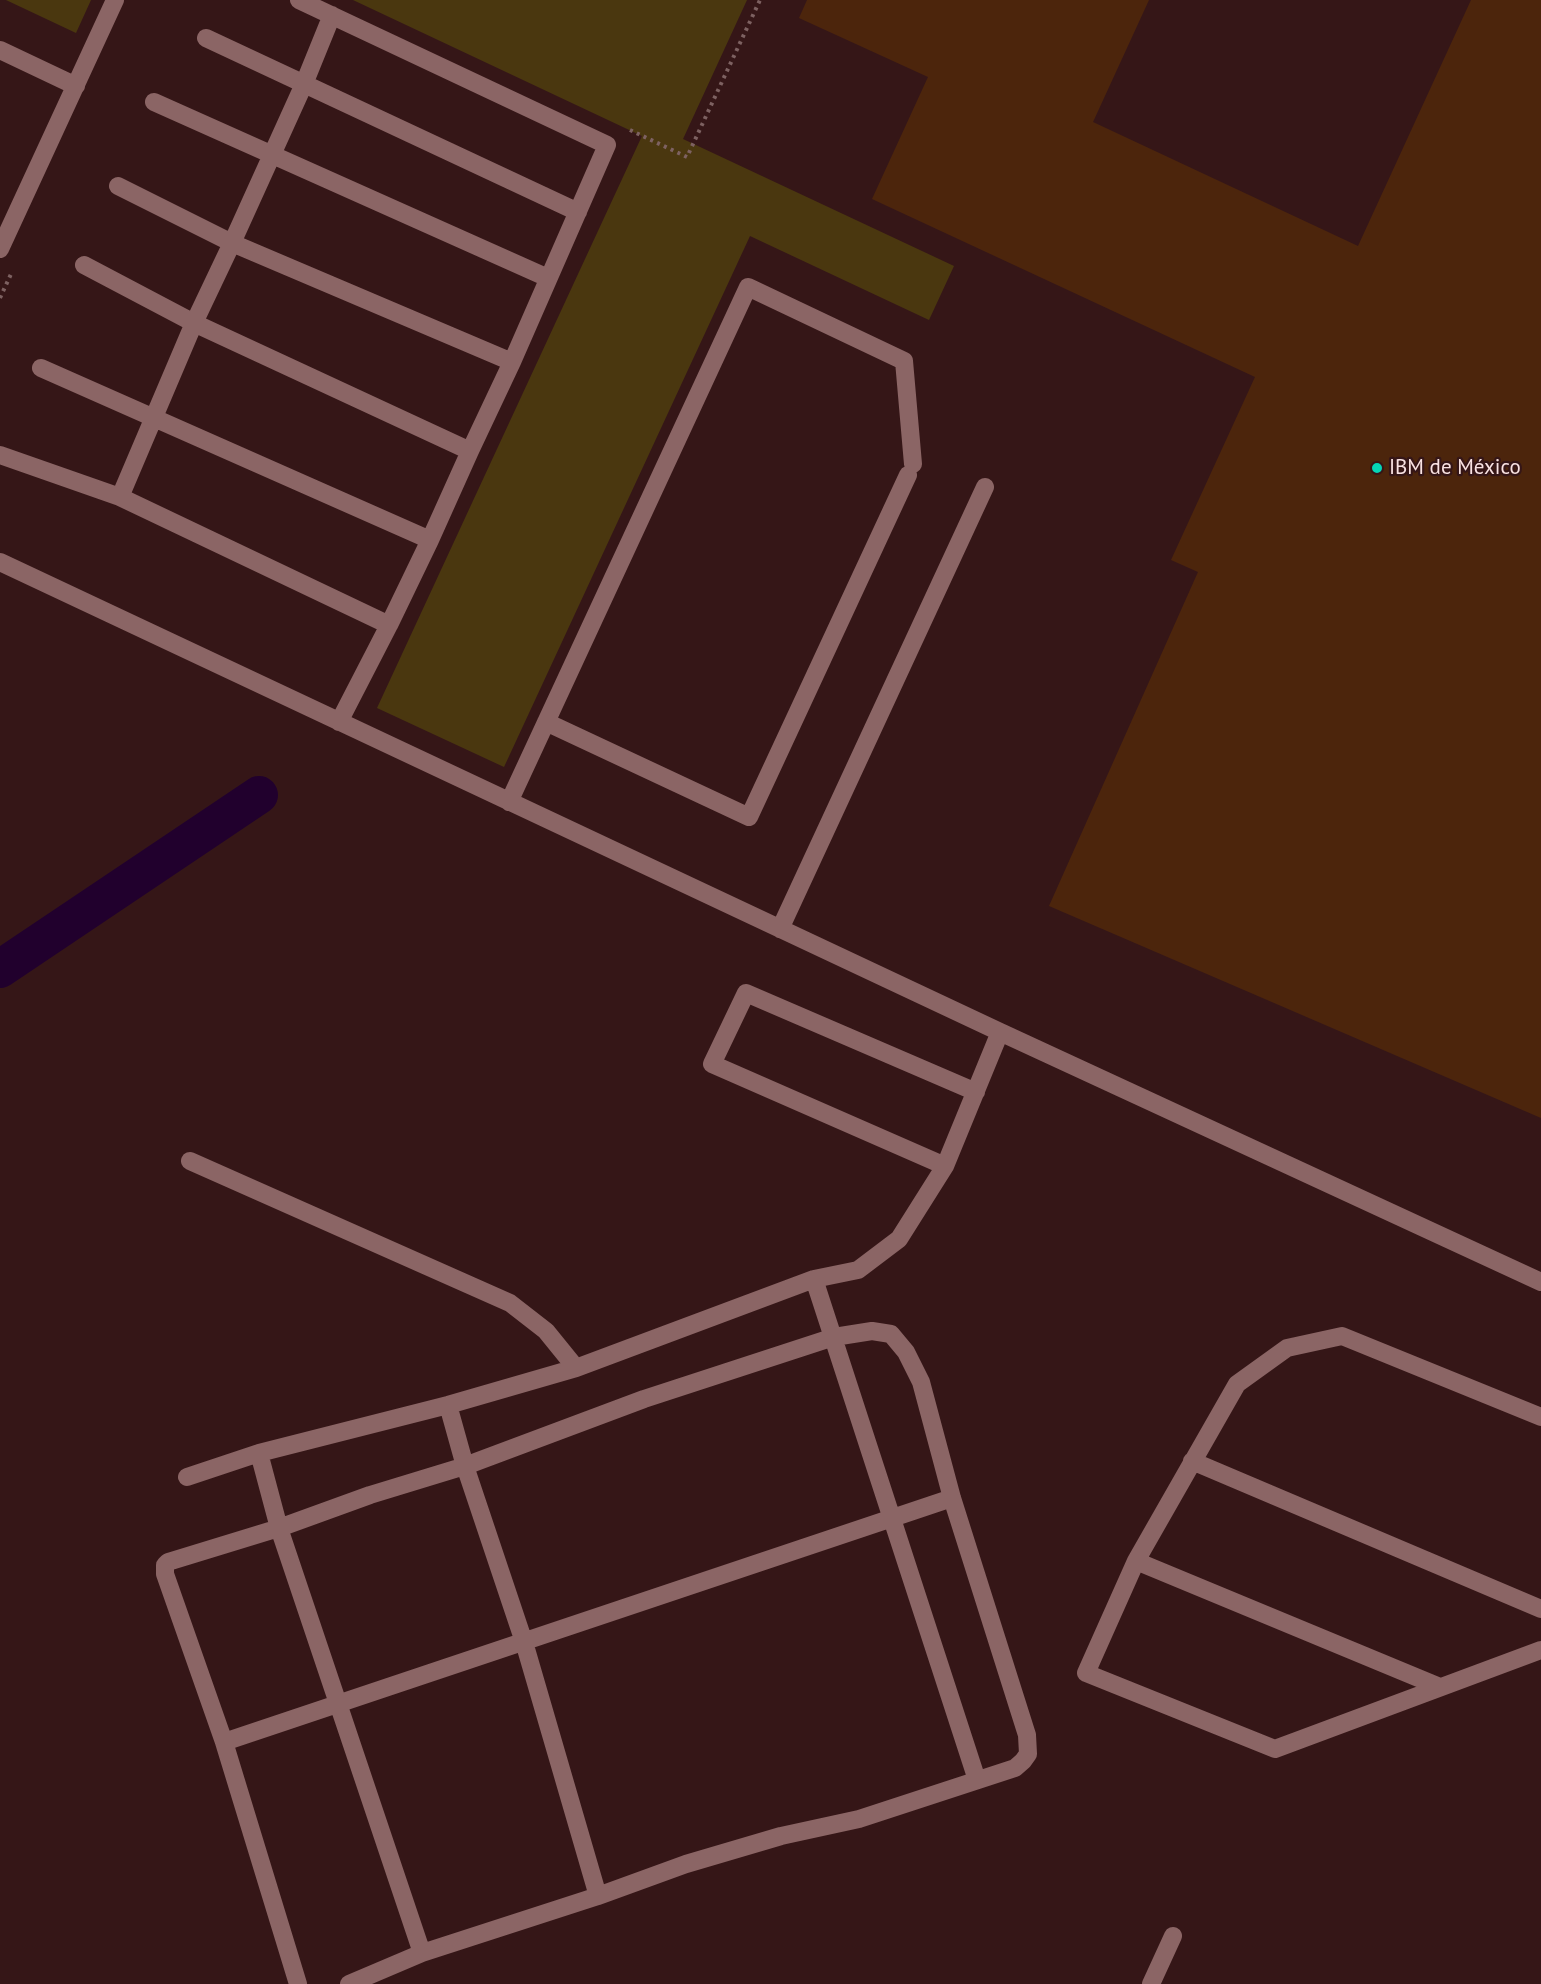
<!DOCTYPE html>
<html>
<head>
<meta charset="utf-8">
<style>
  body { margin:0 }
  canvas { display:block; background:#351617 }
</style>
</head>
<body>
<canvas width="1541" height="1984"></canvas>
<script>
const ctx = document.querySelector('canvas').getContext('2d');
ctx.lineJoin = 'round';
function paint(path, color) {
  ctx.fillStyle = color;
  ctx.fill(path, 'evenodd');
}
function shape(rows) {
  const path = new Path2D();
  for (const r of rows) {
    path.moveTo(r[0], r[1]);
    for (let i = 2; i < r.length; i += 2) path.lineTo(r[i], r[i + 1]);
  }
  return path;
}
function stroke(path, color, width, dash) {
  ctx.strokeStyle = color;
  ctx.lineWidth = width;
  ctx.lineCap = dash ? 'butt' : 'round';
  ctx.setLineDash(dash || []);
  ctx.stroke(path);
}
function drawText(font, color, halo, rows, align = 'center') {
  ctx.font = font + ' "PT Sans",sans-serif';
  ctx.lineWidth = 4.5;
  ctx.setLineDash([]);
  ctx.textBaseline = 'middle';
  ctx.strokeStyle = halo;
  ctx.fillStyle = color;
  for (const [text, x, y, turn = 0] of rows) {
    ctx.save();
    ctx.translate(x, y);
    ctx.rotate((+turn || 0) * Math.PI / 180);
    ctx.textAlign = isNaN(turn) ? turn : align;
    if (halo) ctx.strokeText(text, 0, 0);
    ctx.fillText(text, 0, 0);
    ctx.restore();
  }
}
paint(shape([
  [6,0,91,0,76,33],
  [353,0,747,0,683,139,954,266,929,320,750,236,504,767,377,708,642,136]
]), '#4a370f');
stroke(shape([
  [0,969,259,795]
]), '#21002d', 38);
paint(shape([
  [807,0,1149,0,1093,122,1358,246,1471,0,1541,0,1541,1118,1049,906,1198,572,1171,560,1255,377,872,199,928,77,799,18]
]), '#4c250c');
stroke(shape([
  [630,130,687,157,760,0],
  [0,298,11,274]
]), '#7d6161', 4, [3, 4.5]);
stroke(shape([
  [299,0,607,145,512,362,470,451,430,540,389,625,339,722],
  [206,38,578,212],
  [0,50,76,86],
  [154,102,548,278],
  [118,186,232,243,512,362],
  [0,249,115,0],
  [84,265,194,323,470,451],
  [41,368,430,540],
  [0,455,120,497,389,625],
  [120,497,194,323,232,243,304,84,332,15],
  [0,562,1000,1032,1541,1282],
  [546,722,749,817,908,475],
  [509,802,748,287,904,361,913,464],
  [780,929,985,487],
  [190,1161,510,1303,546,1331,576,1368],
  [945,1166,712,1064,746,993,976,1092],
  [814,1279,977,1780],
  [448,1405,465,1466,524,1642,598,1896],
  [1541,1417,1342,1336,1287,1348,1237,1384,1136,1561,1086,1673,1275,1749,1541,1650],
  [259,1453,279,1528,422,1953],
  [1192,1461,1541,1609],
  [187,1477,259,1453,448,1405,576,1368,814,1279,858,1270,899,1239,945,1166,1000,1032],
  [1136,1561,1440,1687],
  [224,1742,952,1498],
  [298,1984,224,1742,165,1574,165,1565,168,1562,279,1528,370,1495,465,1466,644,1399,834,1337,872,1331,891,1334,906,1352,921,1382,952,1498,1027,1735,1028,1754,1023,1761,1015,1768,859,1819,781,1836,686,1864,598,1896,422,1953,349,1984],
  [1151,1984,1173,1936]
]), '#8b6565', 18);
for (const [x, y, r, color] of [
  [1377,468,6,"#05d5b6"]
]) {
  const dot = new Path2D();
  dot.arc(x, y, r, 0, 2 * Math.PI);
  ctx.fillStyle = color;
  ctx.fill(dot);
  stroke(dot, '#351617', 2);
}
drawText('21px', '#f9e2e2', '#351617', [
  ["IBM de México",1389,468]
], 'left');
</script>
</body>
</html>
